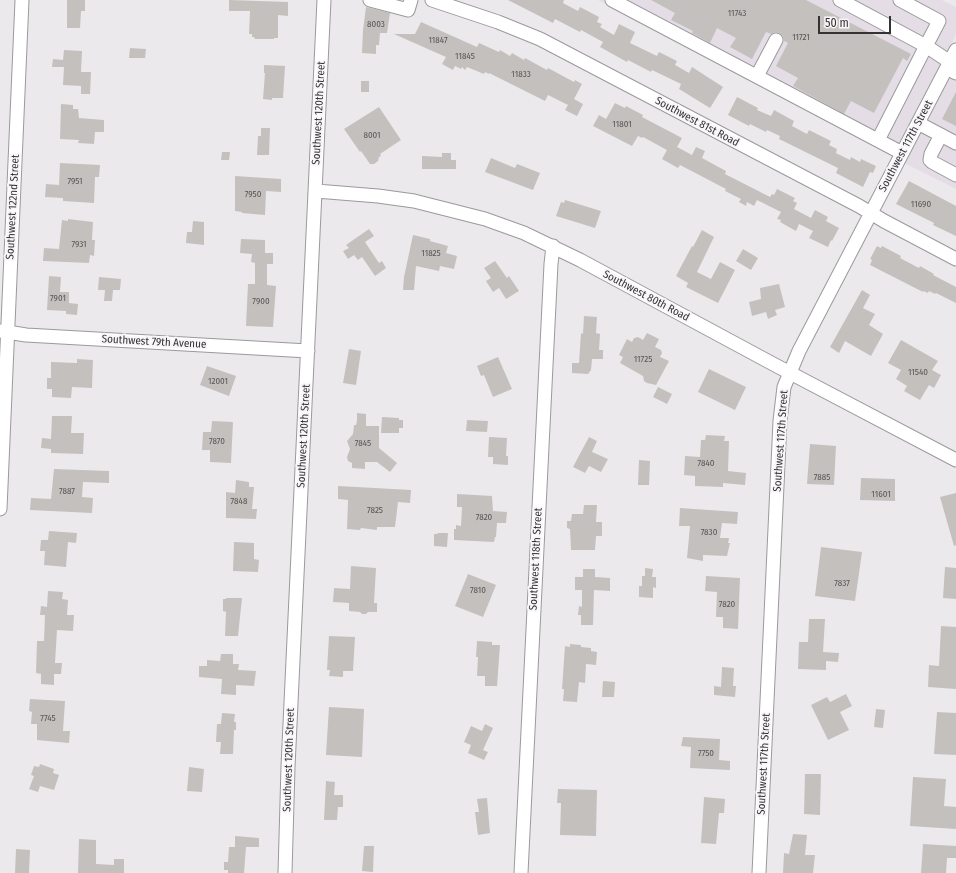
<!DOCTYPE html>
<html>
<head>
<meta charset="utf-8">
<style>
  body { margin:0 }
  #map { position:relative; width:956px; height:873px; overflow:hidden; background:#ece9ec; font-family:"Fira Sans Condensed",sans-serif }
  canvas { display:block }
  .scale { position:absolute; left:818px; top:16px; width:73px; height:18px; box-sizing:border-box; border:2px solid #343334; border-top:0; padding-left:5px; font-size:12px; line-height:14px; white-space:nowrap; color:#343334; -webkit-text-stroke:3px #f9f6fa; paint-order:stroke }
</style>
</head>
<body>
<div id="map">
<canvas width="956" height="873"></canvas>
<div class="scale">50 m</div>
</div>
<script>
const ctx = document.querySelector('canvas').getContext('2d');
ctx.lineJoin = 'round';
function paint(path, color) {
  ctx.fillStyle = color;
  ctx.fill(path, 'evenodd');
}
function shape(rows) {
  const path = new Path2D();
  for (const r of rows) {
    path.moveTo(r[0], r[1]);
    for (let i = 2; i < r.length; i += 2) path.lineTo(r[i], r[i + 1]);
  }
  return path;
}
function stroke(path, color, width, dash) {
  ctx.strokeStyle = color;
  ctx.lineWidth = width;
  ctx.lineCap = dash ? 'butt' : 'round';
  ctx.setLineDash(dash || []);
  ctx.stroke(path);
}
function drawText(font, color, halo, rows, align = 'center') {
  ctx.font = font + ' "Fira Sans Condensed",sans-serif';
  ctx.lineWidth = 4;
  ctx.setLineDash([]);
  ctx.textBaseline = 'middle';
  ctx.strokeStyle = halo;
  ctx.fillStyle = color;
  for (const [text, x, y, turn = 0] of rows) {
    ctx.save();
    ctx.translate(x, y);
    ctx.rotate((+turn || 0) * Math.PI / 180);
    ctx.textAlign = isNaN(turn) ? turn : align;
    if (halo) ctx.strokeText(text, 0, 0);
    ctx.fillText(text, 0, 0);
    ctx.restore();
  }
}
paint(shape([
  [598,0,942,0,956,7,956,35,895,156],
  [956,67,956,189,904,163]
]), '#e4dde6');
paint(shape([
  [67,0,85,0,85,11,81,11,80,28,67,28],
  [229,0,288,2,288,16,278,15,278,38,274,38,274,39,255,39,254,37,252,37,252,34,249,34,250,11,229,11],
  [508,0,564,0,563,3,578,11,580,7,599,17,597,22,602,24,600,27,614,35,619,24,635,32,630,43,657,56,659,52,677,61,675,65,689,73,692,67,723,87,710,108,679,89,681,84,652,70,651,72,628,60,627,62,600,47,603,42,581,30,580,32,555,19,553,23],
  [651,0,806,0,911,54,907,61,903,58,874,113,851,101,844,114,793,86,798,78,776,66,788,43,784,41,783,36,780,33,775,32,771,34,766,32,752,59,730,47,736,38,717,28,710,43,692,33,693,31,671,20,675,13],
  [366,7,390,13,387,33,380,33,379,45,376,45,376,54,362,53,363,30],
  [421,22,477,47,479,43,499,52,500,50,510,56,512,53,524,60,525,58,547,70,548,68,574,82,575,80,582,84,574,99,583,104,577,116,565,110,568,105,548,95,545,101,489,73,489,74,485,72,484,74,467,67,465,70,462,67,461,69,455,66,453,70,442,64,446,57,394,34,415,34],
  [130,48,146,49,145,58,129,58],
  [64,50,82,51,81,72,91,72,90,94,81,94,81,86,63,85,64,67,52,67,53,59,63,60],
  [264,65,285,66,283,98,272,98,272,100,263,99,265,73,264,73],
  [361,81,369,81,369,92,361,92],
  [956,92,956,126,942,119],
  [737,97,758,108,757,110,771,116,774,110,794,121,792,126,807,134,809,130,831,141,829,145,837,149,836,153,850,160,851,157,860,162,861,159,876,166,873,173,870,172,863,187,836,173,838,168,779,139,780,136,767,130,766,132,750,124,749,126,728,115],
  [615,103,625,108,626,106,643,115,642,117,682,138,677,147,692,155,696,147,705,151,702,158,726,171,725,174,770,197,772,194,774,195,777,189,795,198,793,201,797,203,794,209,811,218,815,210,828,217,826,221,839,228,832,241,831,240,828,247,809,238,813,231,799,224,796,231,780,222,781,220,777,219,781,212,757,200,754,206,747,202,746,206,739,202,741,199,725,191,726,189,680,165,678,168,662,159,667,150,643,137,642,138,638,136,632,146,593,126,599,115,606,119],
  [61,104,73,105,73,109,78,109,79,118,104,120,104,132,95,132,94,144,78,143,79,140,60,139],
  [379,107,401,140,380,154,381,156,379,157,378,161,374,164,370,164,361,151,360,152,344,129],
  [261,128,270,128,269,155,257,155,258,136,261,136],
  [222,152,230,152,229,160,221,160],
  [442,153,451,153,451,160,456,160,456,169,422,169,422,156,442,157],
  [491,158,515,168,517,164,540,173,533,190,485,172],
  [60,163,100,165,99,177,95,177,94,203,63,201,63,198,45,197,46,184,59,185],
  [235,176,281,179,281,192,266,191,265,215,242,213,242,212,235,211],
  [909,181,956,206,956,236,933,225,934,223,896,204],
  [565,200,601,211,595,228,556,216,561,202,564,203],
  [68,219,93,222,92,240,95,240,94,256,90,255,89,263,43,261,44,248,59,249,62,220,68,221],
  [193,221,204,222,204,245,186,243,187,232,192,232],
  [369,229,374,236,365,242,379,263,382,261,386,268,375,276,362,257,358,260,354,255,348,259,343,251,349,248,346,245],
  [702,230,714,237,697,272,711,279,720,262,735,270,718,303,686,287,688,283,676,276,692,246,693,247],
  [413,235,430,239,430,241,448,246,446,253,457,256,454,269,440,266,439,271,416,266,414,290,403,290,404,277],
  [241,239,265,240,265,253,273,253,273,264,267,264,267,285,276,286,273,327,246,326,248,284,255,284,255,263,251,262,252,254,240,253],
  [877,246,881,248,882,246,901,256,900,258,919,268,920,266,934,274,933,275,956,287,956,303,936,293,935,294,929,291,928,293,923,291,923,292,870,265,872,260,870,259],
  [743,249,758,258,751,270,736,261],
  [495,261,507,278,509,276,519,291,506,299,499,288,493,292,486,281,491,278,484,268],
  [49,276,61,277,60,292,69,292,69,303,78,304,77,315,66,314,66,311,47,310],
  [99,277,121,279,120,290,113,290,112,301,104,301,105,290,98,290],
  [779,284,785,307,775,310,777,315,768,319,766,312,752,316,749,302,761,299,760,288],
  [862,290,870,295,863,308,875,314,869,325,883,334,871,356,845,341,839,353,830,347],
  [584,316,597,317,596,333,600,334,599,350,603,350,603,359,592,359,591,370,588,374,572,373,572,363,579,363,581,333,583,334],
  [647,333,659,339,655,347,661,350,662,353,660,357,669,361,656,385,647,383,644,381,643,376,620,363,623,357,619,355,627,339,632,342,634,338,638,337,643,340],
  [901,340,938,361,932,370,941,375,934,388,929,385,920,400,904,391,907,386,896,379,901,370,888,363],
  [349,349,361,351,356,385,343,383],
  [498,357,512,389,493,397,484,375,481,376,477,366],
  [77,359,93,360,92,388,72,387,71,398,52,397,52,389,47,389,47,378,51,378,51,362,77,363],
  [207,366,236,376,229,396,200,385],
  [709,369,746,387,735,410,698,392],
  [658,387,672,394,667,404,653,397],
  [357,413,366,414,366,426,379,426,379,448,397,463,390,472,377,462,365,462,365,469,352,468,352,463,348,461,347,457,350,449,347,441,353,434,354,425,356,425,357,421],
  [52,416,72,416,71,433,84,433,83,454,51,453,51,449,41,448,42,438,51,439],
  [382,417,399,418,399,420,403,420,403,428,399,428,399,433,381,433],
  [467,420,488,421,487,432,466,431],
  [212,421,233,422,231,463,210,462,210,450,202,450,203,432,211,432],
  [706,435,725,436,724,441,729,441,728,471,746,473,745,485,723,483,723,487,695,486,695,476,684,475,685,456,700,457,701,440,705,440],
  [489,437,507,438,506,456,508,456,508,465,493,464,493,457,488,457],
  [589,437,597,441,592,452,608,459,601,472,589,466,585,473,573,467],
  [810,444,836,446,834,485,807,484],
  [639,460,650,461,649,485,638,485],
  [54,469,109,471,109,483,83,482,82,497,93,498,92,513,30,510,31,498,51,499],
  [861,478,895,479,895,501,860,500],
  [236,480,249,482,249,487,254,487,252,509,257,509,256,519,226,518,226,492,235,493],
  [338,486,411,490,410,503,398,502,395,527,377,527,377,530,361,528,360,530,347,529,348,500,338,499],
  [956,493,956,545,954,546,940,497],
  [457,494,492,496,493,511,507,512,506,523,497,523,496,537,495,537,494,542,454,540,454,529,456,529,456,525,461,526,462,507,457,507],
  [584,505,597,505,596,522,602,522,602,536,596,536,595,550,571,550,570,529,567,528,567,521,571,521,572,514,583,514],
  [680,508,738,512,737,524,722,523,720,538,729,538,728,543,730,543,727,556,703,555,703,561,687,558,690,526,679,526],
  [49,531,77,533,76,543,68,542,66,567,44,565,45,551,40,551,41,540,48,540],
  [438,533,448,533,447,547,434,546,434,534,437,534],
  [234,542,254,543,254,559,259,560,258,572,233,571],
  [821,547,862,552,855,601,815,596],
  [351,566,376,568,374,603,377,603,377,612,368,612,366,614,362,614,360,612,349,611,349,603,333,602,334,588,350,589],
  [945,567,956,568,956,599,943,598],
  [645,568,653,569,652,577,656,577,656,588,653,587,653,598,639,597,639,586,642,586,642,576,645,576],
  [583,569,595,569,595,577,610,578,610,591,594,590,593,625,581,625,581,615,578,615,579,606,582,607,582,590,575,590,575,577,583,577],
  [468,574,496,585,483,617,455,606],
  [706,576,740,578,738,629,723,628,723,617,716,617,717,592,705,591],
  [48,591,63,592,62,599,68,600,67,615,74,615,73,631,57,630,55,663,62,663,61,674,54,674,54,685,41,684,41,674,36,673,37,641,44,641,45,615,40,615,41,606,47,607],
  [226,598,242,598,238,636,225,636,226,612,223,611,223,599,226,599],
  [809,619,825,619,823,652,839,653,838,662,826,661,826,670,798,669,799,642,808,642],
  [941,626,956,627,956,689,928,687,929,665,939,666],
  [329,636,355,637,353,671,343,671,343,677,329,676,330,670,327,670],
  [477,641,492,642,492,645,500,645,497,686,485,686,485,676,477,676,478,657,476,657],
  [570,644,581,645,581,647,591,648,591,651,597,652,596,665,586,664,585,683,579,682,577,702,563,701,564,689,562,689,565,646,570,647],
  [221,654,233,654,233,664,239,664,238,670,256,671,254,686,236,685,236,695,221,694,222,679,199,677,199,666,207,666,207,660,220,661],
  [722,667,734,668,733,686,736,686,735,697,714,695,714,686,721,687],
  [603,681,615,682,614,697,602,697],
  [846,694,852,706,840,712,849,730,828,740,811,705,827,697,830,702],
  [30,699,65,701,63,731,70,731,69,743,37,740,37,724,31,724,32,712,29,711],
  [329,707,364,709,362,757,326,755],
  [876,709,885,710,883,728,874,727],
  [937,712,956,713,956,755,934,754],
  [222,713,235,714,234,722,236,722,236,730,234,730,233,754,220,754,221,742,216,742,217,724,221,724],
  [485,724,493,728,483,750,488,752,484,760,468,753,471,745,464,742,471,726,482,731],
  [683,737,720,739,719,760,730,761,730,770,690,768,691,747,681,746],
  [40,764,54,769,53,773,59,775,54,790,40,786,38,792,29,789,34,776,31,775,34,766,39,767],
  [189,767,204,769,202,792,187,791],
  [805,774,821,774,820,815,804,814],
  [913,777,946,779,944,806,956,807,956,829,910,826],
  [326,781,335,782,334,795,343,795,343,807,338,807,337,820,324,820],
  [558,789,597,790,596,836,560,835,561,803,557,803],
  [704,797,725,799,724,813,719,813,716,844,701,843],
  [487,798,490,833,478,835,475,812,479,812,477,799],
  [793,834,807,835,805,855,815,855,813,873,783,873,784,853,789,854],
  [235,836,259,838,259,847,246,847,244,873,228,873,228,870,224,870,224,862,228,862,229,847,235,847],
  [79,839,96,840,96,864,114,865,114,859,124,859,124,873,78,873],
  [923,844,956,846,956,858,947,858,946,873,921,873],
  [364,846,374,846,373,872,362,871],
  [16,849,30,850,29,873,15,873]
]), '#c4c0be');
const minor = shape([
  [370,0,408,10,411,0],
  [432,0,498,22,540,39,859,206,884,221,956,259],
  [612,0,902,153],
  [840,0,926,46,939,21,900,0],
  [757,76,776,40],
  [918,123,956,143],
  [941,135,931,154,930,160,932,162,956,175],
  [878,140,926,46,950,62,954,72,956,73],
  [316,191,378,196,414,201,485,219,524,233,580,260,775,365,956,460],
  [1,331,26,335,308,351],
  [0,509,22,0],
  [285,873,288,767,324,0],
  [521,873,551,264,553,246],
  [759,873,780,421,784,387,799,351,956,50]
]);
stroke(minor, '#9b999c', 15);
stroke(minor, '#fff', 13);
drawText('9px', '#585656', null, [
  ["11743",737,13],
  ["8003",376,24],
  ["11721",801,37],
  ["11847",438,40],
  ["11845",465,56],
  ["11833",521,74],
  ["11801",622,124],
  ["8001",372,135],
  ["7951",75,181],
  ["7950",253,194],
  ["11690",921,204],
  ["7931",79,244],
  ["11825",431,253],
  ["7901",58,298],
  ["7900",261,301],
  ["11725",643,359],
  ["11540",918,372],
  ["12001",218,381],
  ["7870",217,441],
  ["7845",363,443],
  ["7840",706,463],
  ["7885",822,477],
  ["7887",67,491],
  ["11601",881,494],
  ["7848",239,501],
  ["7825",375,510],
  ["7820",484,517],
  ["7830",709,532],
  ["7837",842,583],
  ["7810",478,590],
  ["7820",727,604],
  ["7745",48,718],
  ["7750",706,753]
]);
drawText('11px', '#343334', '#f9f6fa', [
  ["Southwest 120th Street",319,113,-87],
  ["Southwest 81st Road",697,122,28],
  ["Southwest 117th Street",906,146,-62],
  ["Southwest 122nd Street",13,207,-87],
  ["Southwest 80th Road",646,296,28],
  ["Southwest 79th Avenue",154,342,3],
  ["Southwest 120th Street",304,436,-87],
  ["Southwest 117th Street",781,441,-86],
  ["Southwest 118th Street",536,559,-87],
  ["Southwest 120th Street",289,760,-88],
  ["Southwest 117th Street",764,764,-87]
]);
</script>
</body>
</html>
